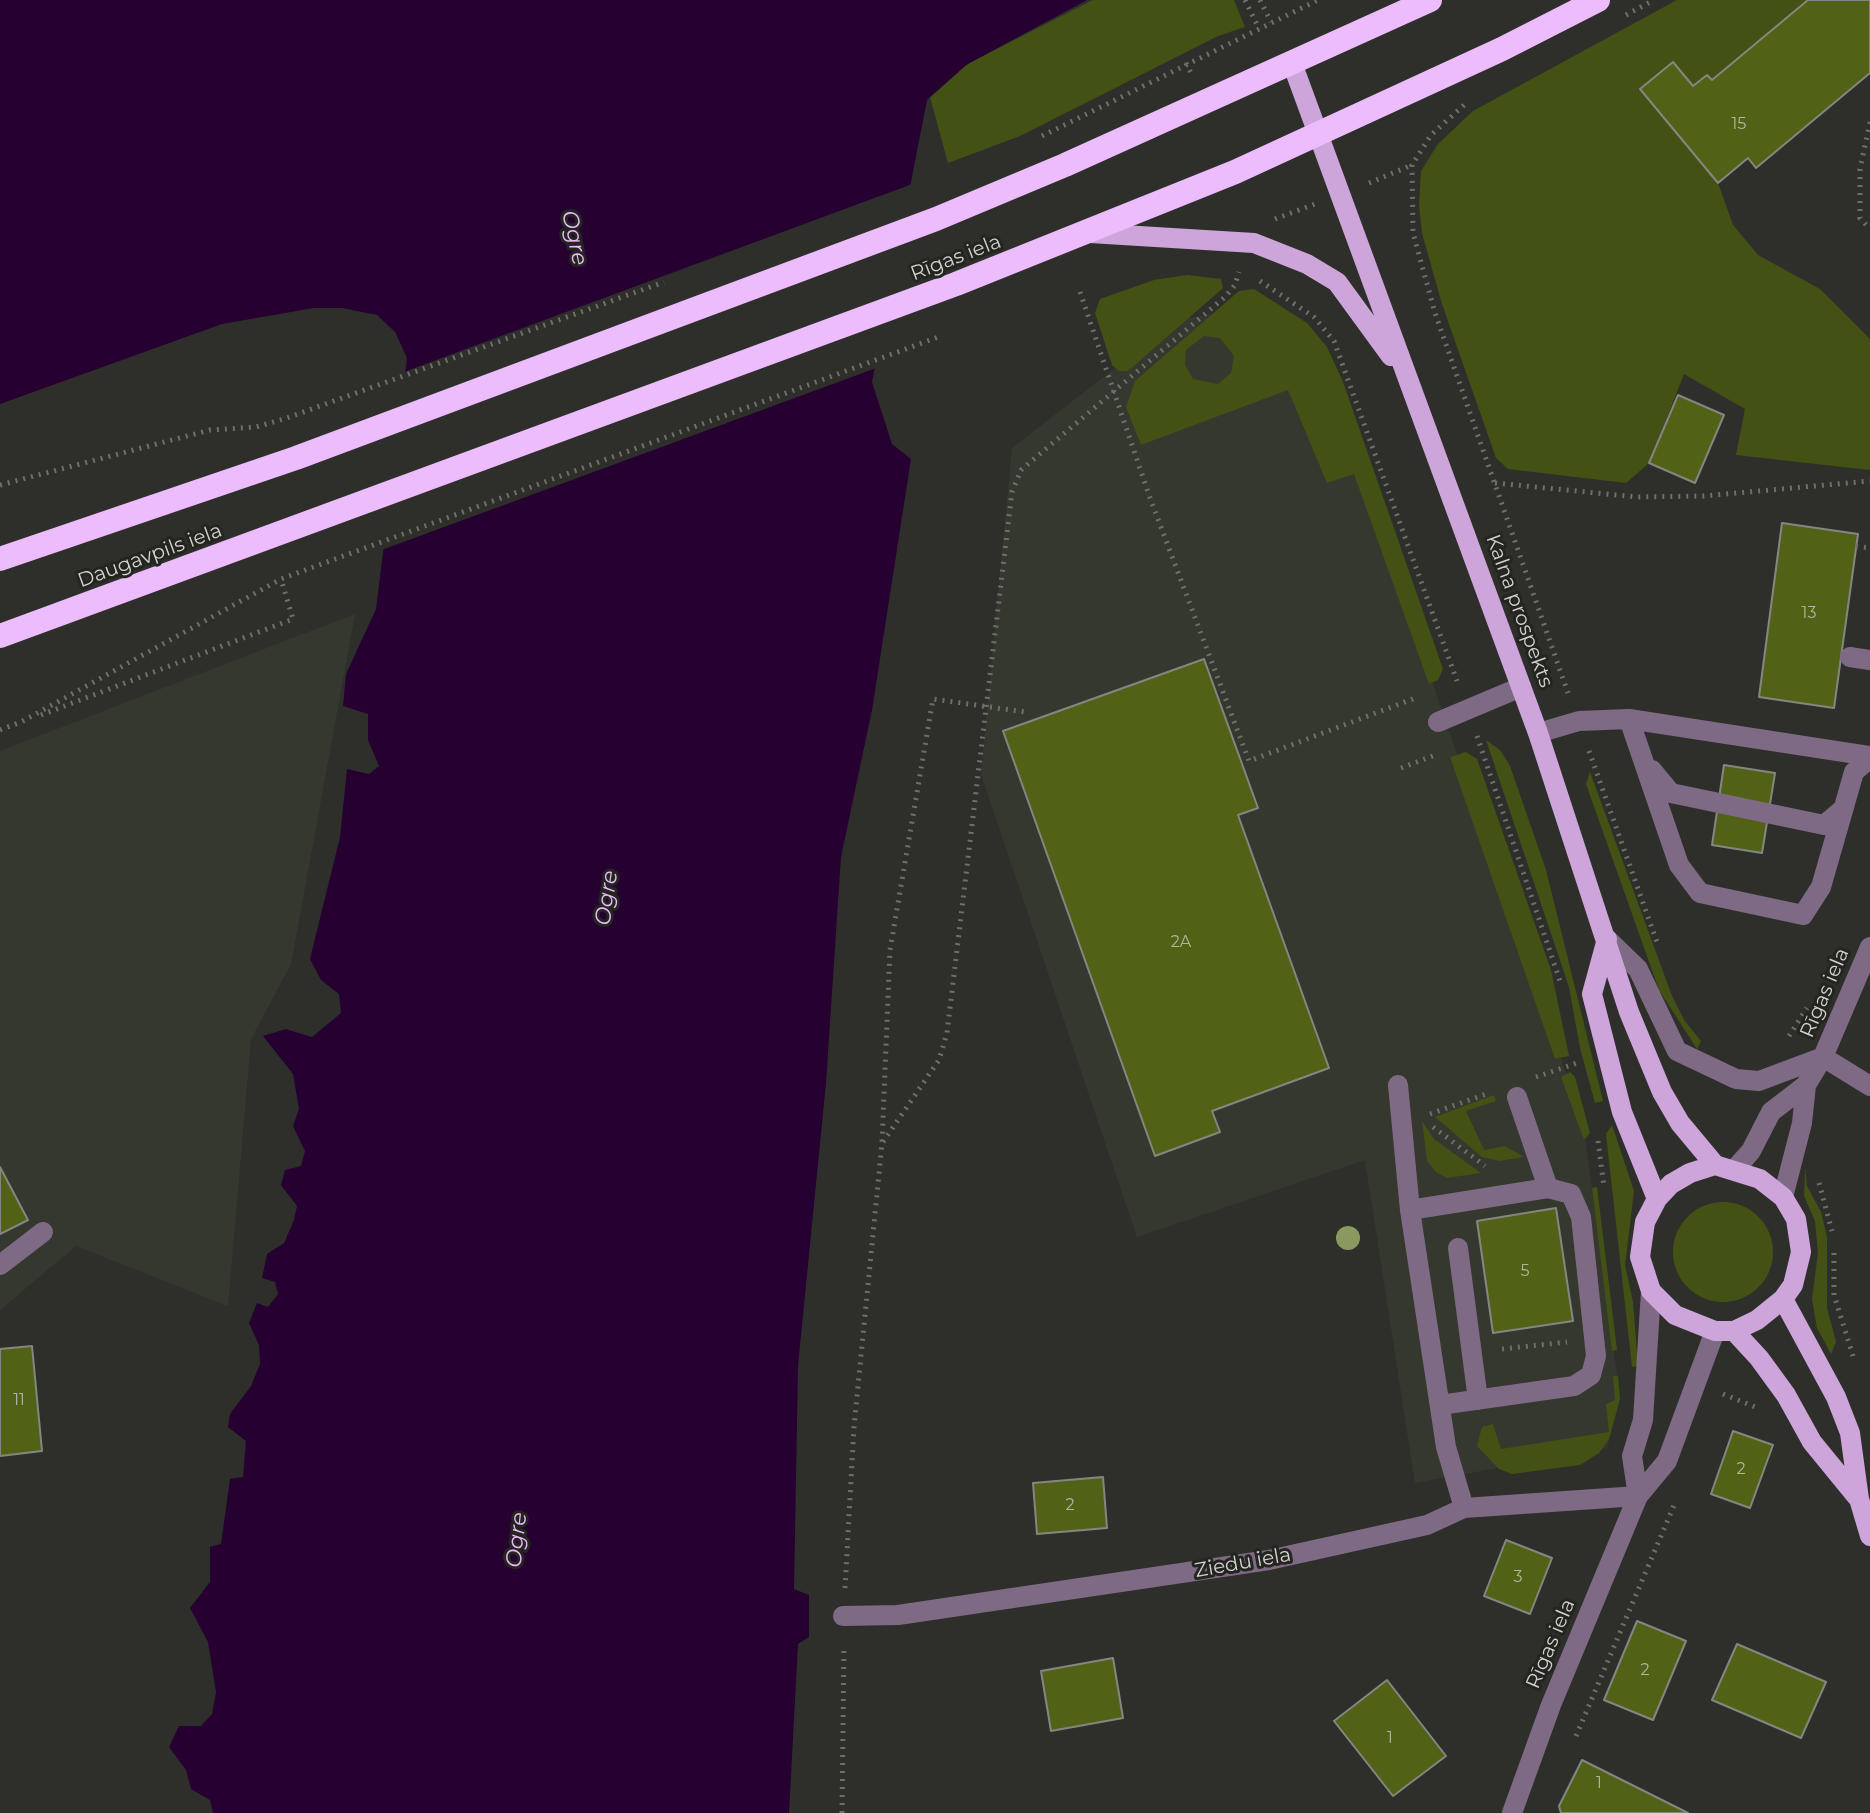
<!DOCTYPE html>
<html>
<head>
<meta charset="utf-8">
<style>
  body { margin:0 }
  canvas { display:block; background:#2e2f2b }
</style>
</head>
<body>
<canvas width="1870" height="1813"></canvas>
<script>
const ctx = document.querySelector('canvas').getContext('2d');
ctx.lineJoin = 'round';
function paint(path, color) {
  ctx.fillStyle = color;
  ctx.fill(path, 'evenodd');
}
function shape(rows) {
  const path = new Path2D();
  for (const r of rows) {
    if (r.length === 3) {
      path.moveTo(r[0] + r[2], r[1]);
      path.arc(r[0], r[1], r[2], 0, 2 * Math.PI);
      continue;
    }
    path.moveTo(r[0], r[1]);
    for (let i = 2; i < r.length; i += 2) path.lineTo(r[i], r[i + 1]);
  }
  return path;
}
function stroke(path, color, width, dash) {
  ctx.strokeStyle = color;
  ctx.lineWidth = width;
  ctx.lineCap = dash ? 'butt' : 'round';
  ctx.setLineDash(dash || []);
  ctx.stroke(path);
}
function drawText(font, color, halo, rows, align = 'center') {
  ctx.font = font + ' Montserrat,sans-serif';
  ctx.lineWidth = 6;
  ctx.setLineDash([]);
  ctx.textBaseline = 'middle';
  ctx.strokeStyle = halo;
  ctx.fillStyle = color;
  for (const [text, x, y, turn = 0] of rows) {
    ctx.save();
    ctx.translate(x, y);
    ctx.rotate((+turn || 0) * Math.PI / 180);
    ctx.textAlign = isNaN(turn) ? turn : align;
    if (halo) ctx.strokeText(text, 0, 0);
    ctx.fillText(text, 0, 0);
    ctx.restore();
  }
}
paint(shape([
  [1230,310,1318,348,1583,1123,1620,1397,1607,1448,1415,1483,1365,1160,1137,1237,981,774,1012,448,1176,321],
  [355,614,291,964,251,1039,228,1306,76,1246,0,1310,0,751]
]), '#35382e');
paint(shape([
  [1093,0,1234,0,1245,27,1218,36,1020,136,948,163,930,97,969,63],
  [1677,0,1808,0,1712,80,1707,75,1693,86,1673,62,1641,89,1718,183,1733,225,1758,255,1820,289,1870,339,1870,470,1736,455,1745,409,1684,374,1649,463,1626,483,1508,469,1496,458,1442,304,1422,233,1419,205,1421,171,1438,144,1473,111],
  [1187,275,1221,279,1223,288,1128,371,1119,371,1112,365,1095,313,1100,299,1154,280],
  [1254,289,1307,323,1327,347,1343,382,1443,669,1438,680,1429,684,1354,474,1327,483,1288,390,1141,445,1126,407,1135,381,1239,291],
  [1204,336,1220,338,1234,356,1231,373,1218,384,1193,379,1185,365,1186,350],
  [1486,740,1500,750,1510,766,1546,870,1603,1101,1595,1103,1580,1048,1569,987],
  [1466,752,1477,759,1551,970,1569,1056,1555,1059,1450,757],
  [1590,772,1672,996,1684,1020,1701,1041,1697,1049,1659,990,1586,784],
  [1570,1072,1575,1077,1590,1133,1584,1140,1561,1077],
  [1494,1095,1496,1101,1466,1111,1484,1150,1505,1146,1524,1157,1499,1161,1482,1157,1435,1117],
  [1422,1121,1434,1139,1481,1173,1447,1178,1436,1172,1427,1161],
  [1612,1125,1634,1191,1625,1265,1633,1302,1638,1366,1632,1367,1607,1143,1606,1134],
  [1805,1168,1807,1186,1821,1212,1827,1237,1827,1308,1836,1342,1831,1354,1817,1328,1812,1299,1818,1253,1815,1221,1804,1196],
  [1597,1187,1617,1350,1612,1351,1592,1188],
  [1723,1252,50],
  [1613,1376,1618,1376,1620,1399,1609,1439,1599,1453,1580,1465,1512,1474,1499,1469,1477,1446,1482,1427,1493,1424,1501,1449,1609,1432,1606,1404,1615,1400]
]), '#435114');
paint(shape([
  [0,0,1087,0,966,65,927,100,872,382,892,444,911,459,872,710,841,857,826,1083,798,1366,794,1589,809,1595,809,1637,798,1644,789,1813,213,1813,210,1800,191,1789,186,1770,169,1747,179,1726,201,1726,212,1714,216,1692,208,1642,190,1608,210,1582,210,1547,221,1544,230,1479,243,1477,246,1441,228,1427,230,1414,251,1386,260,1364,259,1345,249,1323,257,1303,268,1307,278,1294,275,1282,262,1278,267,1254,284,1243,294,1220,297,1206,281,1185,285,1170,301,1166,305,1151,293,1126,299,1109,293,1074,263,1036,286,1029,312,1037,341,1013,339,994,321,980,310,959,340,837,347,769,369,774,379,766,368,740,368,714,343,706,346,674,376,609,407,358,395,332,377,315,342,308,314,308,222,324,0,404]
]), '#250030');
paint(shape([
  [915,183,879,367,379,551,401,373]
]), '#2e2f2b');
const building = shape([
  [1808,0,1870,0,1870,73,1756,168,1748,158,1718,183,1640,89,1673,62,1693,86,1707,75,1712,80,1808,0],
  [1678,395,1724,415,1695,483,1649,463,1678,395],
  [1782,523,1858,534,1834,708,1759,697,1782,523],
  [1204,659,1258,808,1238,815,1329,1068,1212,1111,1220,1132,1155,1156,1003,731,1204,659],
  [1724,765,1775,773,1762,853,1712,845,1724,765],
  [0,1167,28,1220,0,1234,0,1167],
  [1556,1208,1573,1321,1493,1333,1477,1221,1556,1208],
  [32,1346,42,1451,0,1456,0,1349,32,1346],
  [1733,1431,1773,1445,1750,1508,1711,1494,1733,1431],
  [1103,1477,1107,1528,1037,1534,1033,1483,1103,1477],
  [1506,1540,1552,1558,1530,1614,1484,1596,1506,1540],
  [1637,1621,1686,1641,1653,1720,1604,1700,1637,1621],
  [1737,1644,1826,1682,1801,1738,1712,1700,1737,1644],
  [1113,1658,1123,1718,1051,1731,1041,1671,1113,1658],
  [1387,1680,1446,1756,1393,1796,1334,1721,1387,1680],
  [1582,1760,1688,1813,1561,1813,1559,1806,1582,1760]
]);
paint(building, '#516216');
stroke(building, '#848681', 2);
stroke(shape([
  [1245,0,1259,29],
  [1260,0,1271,22],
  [1626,15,1654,0],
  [1186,63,1192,75],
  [1464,105,1431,135,1412,165,1413,233,1435,313,1568,693],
  [1870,122,1860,169,1860,218,1870,229],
  [1042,136,1318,0],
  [1369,183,1412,165],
  [1275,219,1315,204],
  [1260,281,1314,317,1334,341,1457,681],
  [1080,292,1150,498,1249,761,1418,697],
  [1495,483,1637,497,1704,496,1870,481],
  [0,485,210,430,256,427,284,419,664,282],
  [1856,546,1870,548],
  [41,715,293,619,281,579],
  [0,730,21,722,281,579,941,336],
  [1477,736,1561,984],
  [1589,751,1658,945],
  [1401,768,1438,754],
  [1789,1036,1807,1008],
  [1536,1077,1577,1063],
  [1430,1114,1489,1093],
  [1433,1127,1485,1166],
  [1598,1141,1604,1187],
  [883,1142,939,1060,947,1033,1012,492,1021,470,1225,297,1235,285,1239,272],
  [1819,1183,1832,1231],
  [1834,1253,1834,1295,1853,1356],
  [1502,1349,1567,1342],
  [1723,1394,1755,1407],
  [845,1588,854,1427,882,1143,890,950,933,699,1025,712],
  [1576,1736,1675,1503],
  [842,1813,844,1646]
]), '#6e6f6b', 5, [2, 6]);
stroke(shape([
  [1850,657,1870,660],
  [1629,719,1679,865,1700,893,1803,915,1821,887,1854,772,1870,758],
  [1438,722,1521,687],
  [1538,733,1579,721,1629,719,1870,756],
  [1652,770,1671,793,1824,825,1844,808],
  [1607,939,1638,969,1677,1051,1736,1079,1759,1081,1823,1057],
  [1823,1057,1870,1086],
  [1398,1085,1410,1210,1446,1447,1464,1508],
  [1517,1097,1548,1188],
  [1735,1169,1751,1151,1771,1112,1806,1085,1823,1057,1870,947],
  [1783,1197,1802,1123,1806,1085],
  [1410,1210,1548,1188,1571,1194,1581,1217,1596,1356,1591,1375,1574,1386,1440,1405],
  [1458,1248,1478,1400],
  [0,1265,43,1232],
  [1638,1496,1632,1456,1643,1420,1651,1291],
  [843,1616,898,1615,1269,1560,1427,1525,1464,1508,1638,1496],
  [1512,1813,1551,1705,1638,1496,1667,1461,1715,1331]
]), '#7e6a84', 20);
stroke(shape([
  [1292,63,1538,733,1629,1012,1662,1092,1680,1123,1715,1165],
  [1090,233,1254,243,1307,264,1337,282,1391,356],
  [1607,939,1592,994,1622,1112,1657,1199],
  [1715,1165,1760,1179,1783,1197,1796,1219,1801,1252,1793,1285,1783,1299,1757,1320,1734,1331,1715,1331,1675,1315,1651,1291,1640,1257,1645,1222,1657,1199,1671,1184,1690,1173,1715,1165],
  [1783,1299,1836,1397,1850,1433,1859,1499,1870,1536],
  [1734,1331,1759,1358,1786,1395,1812,1442,1857,1497]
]), '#cda5da', 20);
stroke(shape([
  [0,559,296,458,936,219,1065,165,1430,0],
  [0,636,956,284,1235,172,1502,49,1598,0]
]), '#ecbcfc', 24);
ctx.fillStyle = '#899960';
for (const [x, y] of [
  [1348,1238]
]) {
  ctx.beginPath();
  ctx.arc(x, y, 12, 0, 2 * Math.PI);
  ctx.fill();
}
drawText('16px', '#b1b6a1', null, [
  ["15",1739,124],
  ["13",1809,613],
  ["2A",1181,942],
  ["5",1525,1271],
  ["11",19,1400],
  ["2",1741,1469],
  ["2",1070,1505],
  ["3",1518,1577],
  ["2",1645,1670],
  ["1",1390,1738],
  ["1",1599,1783]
]);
drawText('20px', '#d1d2cf', '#242521', [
  ["Rīgas iela",956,258,-21],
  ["Daugavpils iela",150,556,-20],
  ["Kalna prospekts",1519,611,70],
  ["Rīgas iela",1825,993,-67],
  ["Ziedu iela",1243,1563,-10],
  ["Rīgas iela",1551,1644,-67]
]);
drawText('italic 22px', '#eab8fa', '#242521', [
  ["Ogre",574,238,78],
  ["Ogre",607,898,-82],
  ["Ogre",517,1540,-84]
]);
</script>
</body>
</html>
